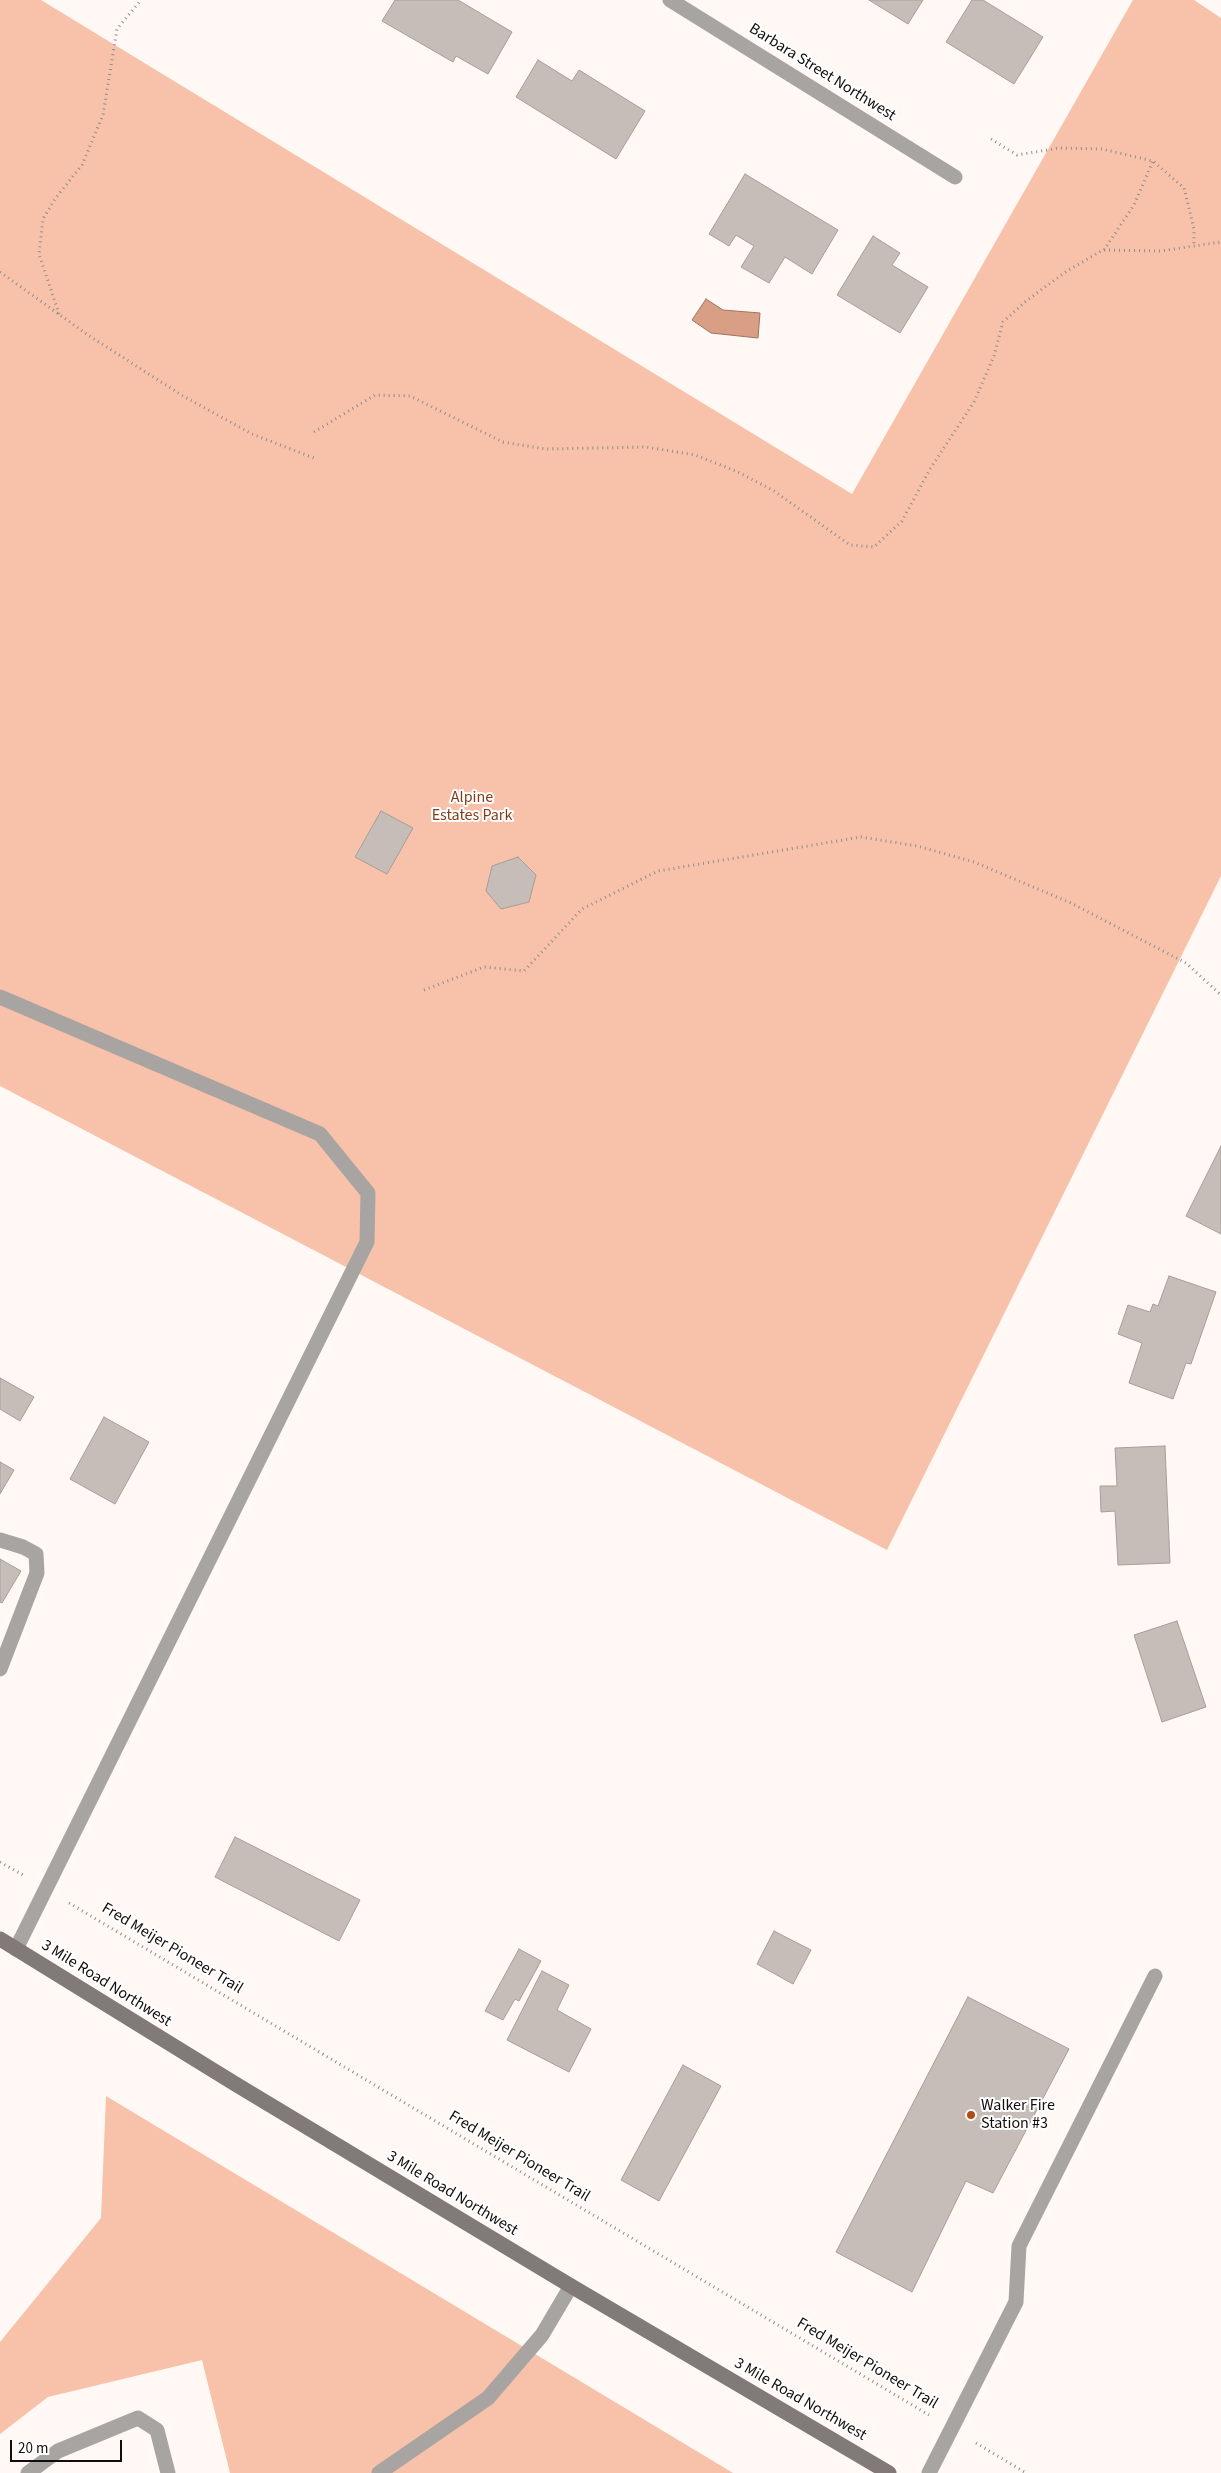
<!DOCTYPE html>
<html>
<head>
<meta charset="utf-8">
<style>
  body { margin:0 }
  #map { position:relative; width:1221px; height:2473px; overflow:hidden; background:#fff8f5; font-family:"Source Sans 3",sans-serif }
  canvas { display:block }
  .scale { position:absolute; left:10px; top:2440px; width:112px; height:22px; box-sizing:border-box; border:2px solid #120e0d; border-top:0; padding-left:6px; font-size:15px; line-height:18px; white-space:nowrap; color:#120e0d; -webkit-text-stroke:4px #fff; paint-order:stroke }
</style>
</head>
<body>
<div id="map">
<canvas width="1221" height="2473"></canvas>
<div class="scale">20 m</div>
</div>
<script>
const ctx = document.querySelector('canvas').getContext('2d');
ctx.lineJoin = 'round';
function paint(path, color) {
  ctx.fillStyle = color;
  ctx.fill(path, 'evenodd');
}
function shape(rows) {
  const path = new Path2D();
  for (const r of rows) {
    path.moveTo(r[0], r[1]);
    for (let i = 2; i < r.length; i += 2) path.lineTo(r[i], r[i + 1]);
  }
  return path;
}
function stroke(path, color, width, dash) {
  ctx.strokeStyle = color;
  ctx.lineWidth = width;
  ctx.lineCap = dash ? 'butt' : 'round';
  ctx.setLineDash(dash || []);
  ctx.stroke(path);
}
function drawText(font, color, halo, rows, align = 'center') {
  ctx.font = font + ' "Source Sans 3",sans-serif';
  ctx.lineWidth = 4;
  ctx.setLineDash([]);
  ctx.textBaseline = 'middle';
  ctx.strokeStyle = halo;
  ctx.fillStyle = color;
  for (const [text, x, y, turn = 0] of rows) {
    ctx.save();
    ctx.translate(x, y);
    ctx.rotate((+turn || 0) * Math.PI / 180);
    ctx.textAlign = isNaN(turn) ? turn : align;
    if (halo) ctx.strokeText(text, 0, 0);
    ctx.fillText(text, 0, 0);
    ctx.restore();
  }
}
paint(shape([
  [0,0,41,0,852,494,1133,0,1194,0,1221,18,1221,876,887,1550,0,1086],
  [106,2096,733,2473,230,2473,202,2360,48,2397,0,2434,0,2342,101,2218]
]), '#f8c2aa');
const water = shape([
  [706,299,723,310,760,313,758,338,711,333,692,320,706,299]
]);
paint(water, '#d89f85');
stroke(water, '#9d7461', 1);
const building = shape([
  [395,0,458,0,512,32,488,74,456,56,453,62,382,21,395,0],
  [869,0,923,0,908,24,869,0],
  [972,0,983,0,1043,37,1014,84,946,42,972,0],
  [538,60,572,81,579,70,645,111,616,159,516,97,538,60],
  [745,174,838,230,812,274,785,257,769,283,741,267,754,246,736,235,729,246,709,234,745,174],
  [873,236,900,253,892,265,928,287,900,333,837,295,873,236],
  [381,811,413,828,387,874,355,857,381,811],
  [518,857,536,875,529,902,501,909,486,891,492,866,518,857],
  [1221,1146,1221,1234,1186,1216,1221,1146],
  [1169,1276,1216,1292,1191,1364,1186,1363,1173,1399,1129,1383,1142,1343,1118,1334,1128,1305,1150,1312,1153,1304,1158,1306,1169,1276],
  [0,1378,34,1397,20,1421,0,1409,0,1378],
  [104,1417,149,1442,115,1504,70,1479,104,1417],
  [1165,1446,1170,1563,1118,1565,1115,1511,1101,1512,1100,1486,1117,1486,1115,1448,1165,1446],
  [0,1462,14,1470,0,1494,0,1462],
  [0,1559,21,1571,2,1603,0,1602,0,1559],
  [1177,1621,1206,1707,1162,1722,1134,1635,1177,1621],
  [235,1837,360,1900,339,1941,215,1877,235,1837],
  [774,1931,811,1950,793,1984,757,1964,774,1931],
  [519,1949,541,1961,519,2001,515,1999,503,2020,485,2011,519,1949],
  [542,1971,569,1985,557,2010,591,2029,569,2072,507,2040,542,1971],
  [968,1997,1069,2049,993,2193,966,2181,912,2292,836,2252,968,1997],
  [683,2065,721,2086,659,2201,621,2180,683,2065]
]);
paint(building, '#c7bdb8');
stroke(building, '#a79d99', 1);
stroke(shape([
  [991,139,1017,155,1059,148,1102,149,1153,161,1184,188,1194,229,1194,244],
  [1104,250,1134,205,1153,161],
  [0,272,88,335,183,396,252,434,314,458],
  [59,314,39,254,43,219,55,199,82,165,103,115,117,29,141,0],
  [314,432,375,395,410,396,503,442,545,449,646,447,695,455,736,471,774,491,850,545,874,547,902,521,930,469,974,402,994,356,1003,322,1026,301,1067,271,1103,250,1161,251,1221,242],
  [424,990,484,967,524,971,582,909,658,871,861,837,917,846,974,862,1071,903,1186,963,1221,995],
  [0,1862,23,1875],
  [69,1903,929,2415],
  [976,2443,1026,2473]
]), '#918c8a', 3, [1, 4]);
stroke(shape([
  [0,997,320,1134,368,1193,367,1242,16,1949],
  [0,1540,23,1547,36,1554,37,1573,0,1669],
  [28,2473,58,2451,138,2418,157,2430,168,2473],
  [379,2473,488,2398,542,2335,571,2286],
  [929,2473,1016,2302,1019,2246,1155,1976]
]), '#a8a4a2', 15);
stroke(shape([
  [670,0,955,177]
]), '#a8a4a2', 15);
stroke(shape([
  [0,1939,237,2085,571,2286,889,2473]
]), '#817a78', 15);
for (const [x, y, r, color] of [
  [971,2115,5,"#b14d17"]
]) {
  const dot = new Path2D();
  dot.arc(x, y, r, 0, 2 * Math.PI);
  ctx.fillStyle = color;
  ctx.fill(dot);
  stroke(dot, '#fff', 2);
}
drawText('16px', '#120e0d', '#fff', [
  ["Barbara Street Northwest",822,73,32],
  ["Fred Meijer Pioneer Trail",172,1949,31],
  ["3 Mile Road Northwest",106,1984,32],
  ["Fred Meijer Pioneer Trail",519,2157,31],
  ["3 Mile Road Northwest",452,2194,31],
  ["Fred Meijer Pioneer Trail",867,2364,31],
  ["3 Mile Road Northwest",800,2400,30]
]);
drawText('16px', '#833c19', '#fff', [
  ["Alpine",472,798],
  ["Estates Park",472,816]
]);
drawText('16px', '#120e0d', '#fff', [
  ["Walker Fire",981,2106],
  ["Station #3",981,2124]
], 'left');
</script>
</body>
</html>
